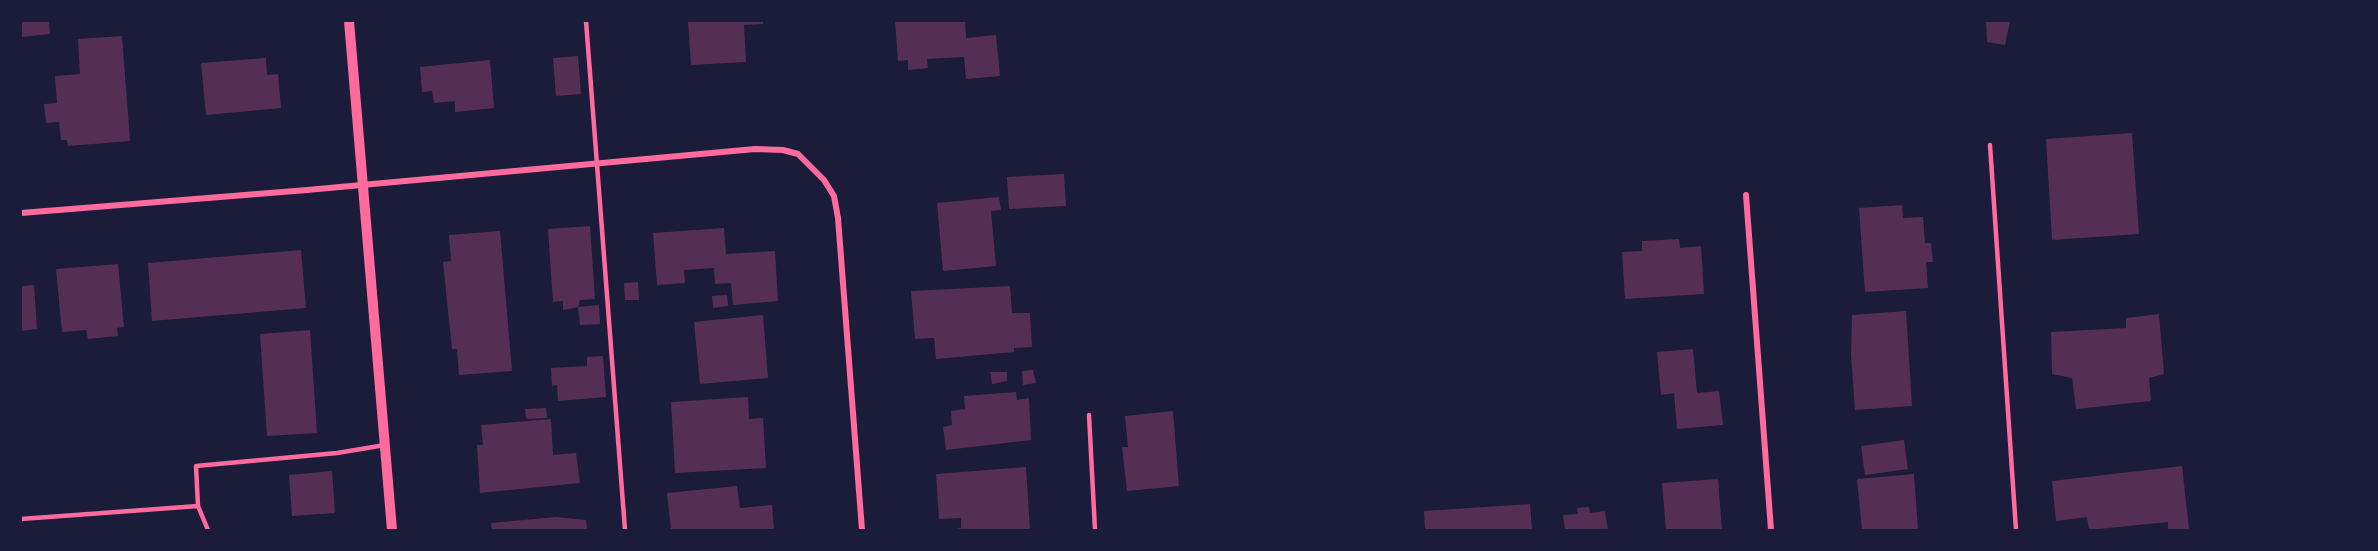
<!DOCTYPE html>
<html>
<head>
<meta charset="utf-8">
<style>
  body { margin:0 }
  #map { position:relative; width:2378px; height:551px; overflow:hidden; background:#1b1b3a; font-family:"Fira Sans Condensed",sans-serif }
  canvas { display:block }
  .frame { position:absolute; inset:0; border:22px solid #1b1b3a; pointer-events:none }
</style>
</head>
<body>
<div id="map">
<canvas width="2378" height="551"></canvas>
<div class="frame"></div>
</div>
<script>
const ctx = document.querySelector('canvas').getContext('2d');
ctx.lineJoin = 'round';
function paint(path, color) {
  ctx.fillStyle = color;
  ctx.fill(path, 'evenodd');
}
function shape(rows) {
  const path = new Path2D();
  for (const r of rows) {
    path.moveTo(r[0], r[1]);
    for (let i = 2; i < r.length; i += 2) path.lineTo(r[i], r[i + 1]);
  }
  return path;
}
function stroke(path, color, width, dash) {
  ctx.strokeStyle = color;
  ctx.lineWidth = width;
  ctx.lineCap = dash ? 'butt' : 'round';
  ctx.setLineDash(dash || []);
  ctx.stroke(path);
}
paint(shape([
  [21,21,49,21,50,34,21,37],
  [688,21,763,21,763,24,744,25,746,62,691,65],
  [895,21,965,21,966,38,996,35,1000,76,966,79,964,57,927,59,928,68,908,70,908,60,898,61],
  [1986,21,2010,21,2005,45,1987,42],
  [122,36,130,141,68,146,67,140,61,140,59,122,46,123,44,104,57,103,55,76,80,74,78,39],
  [578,56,581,94,556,96,553,58],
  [266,58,267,75,278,74,281,108,206,115,201,63],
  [490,60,494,108,455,112,455,101,434,103,432,91,422,92,420,67],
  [2132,133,2139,234,2052,240,2046,139],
  [1064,174,1066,206,1009,209,1007,177],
  [999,197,1001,210,991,211,996,266,943,271,937,203],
  [1902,205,1903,218,1923,217,1925,243,1931,243,1933,262,1926,262,1928,288,1865,292,1859,208],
  [590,226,595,299,580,300,578,307,563,310,563,301,553,302,548,229],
  [724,228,726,254,775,251,778,301,733,305,731,283,715,284,714,268,684,270,685,283,657,285,653,233],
  [500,231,512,371,459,375,457,349,452,349,443,262,451,261,449,235],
  [1679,239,1680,248,1701,246,1704,294,1625,299,1622,252,1642,251,1642,241],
  [301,250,306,308,152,321,148,263],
  [118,264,124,327,117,328,118,336,88,339,86,330,62,332,56,269],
  [638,282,639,300,625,300,624,283],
  [34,285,37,329,21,331,21,286],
  [1010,286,1012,313,1030,313,1032,347,1014,348,1014,352,936,359,934,338,915,339,911,291],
  [727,295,728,306,713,308,712,296],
  [599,305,600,324,580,325,578,307],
  [1906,311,1912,406,1855,410,1851,355,1852,315],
  [2159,314,2164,374,2149,378,2151,401,2076,409,2072,378,2052,374,2051,332,2126,328,2126,318],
  [763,315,768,378,700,384,694,322],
  [310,330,317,433,267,436,260,334],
  [1693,349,1697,393,1719,391,1723,425,1677,429,1674,393,1661,395,1657,352],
  [603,356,606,397,558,401,557,385,552,386,551,368,587,366,587,357],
  [1033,370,1036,383,1023,385,1022,371],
  [990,372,1007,372,1007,381,992,384],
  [1016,392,1017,400,1029,398,1031,440,946,450,943,427,952,425,951,411,965,409,964,396],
  [748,397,749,419,763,418,766,468,675,473,671,402],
  [546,408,547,418,526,419,525,409],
  [1173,411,1179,486,1127,491,1122,447,1128,447,1125,416],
  [551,419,553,455,576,453,580,483,480,493,477,445,483,445,481,425],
  [1904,440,1908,469,1865,475,1861,446],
  [2182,466,2189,529,2168,530,2168,522,2089,530,2087,517,2056,521,2052,481],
  [1026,467,1030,530,953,530,961,528,961,518,939,519,936,474],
  [332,471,335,513,292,516,289,475],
  [1914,474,1918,530,1862,530,1857,479],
  [1718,479,1722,530,1666,530,1662,483],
  [737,486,740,508,772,505,774,530,671,530,667,493],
  [1530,504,1532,530,1425,530,1424,511],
  [1589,507,1590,513,1605,511,1608,530,1565,530,1563,515,1578,514,1577,508],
  [556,517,586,520,587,530,492,530,491,523]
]), '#542f53');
stroke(shape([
  [586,21,625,530],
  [1990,145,2016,530],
  [1089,415,1095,530],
  [198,506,208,530],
  [21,519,198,506,196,466,337,453,385,445]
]), '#ff6b9d', 4.5);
stroke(shape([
  [1746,195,1771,530],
  [21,213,307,190,755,149,783,150,798,154,824,180,834,196,838,218,862,530]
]), '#ff6b9d', 6);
stroke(shape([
  [349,21,392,530]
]), '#ff6b9d', 10);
</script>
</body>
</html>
